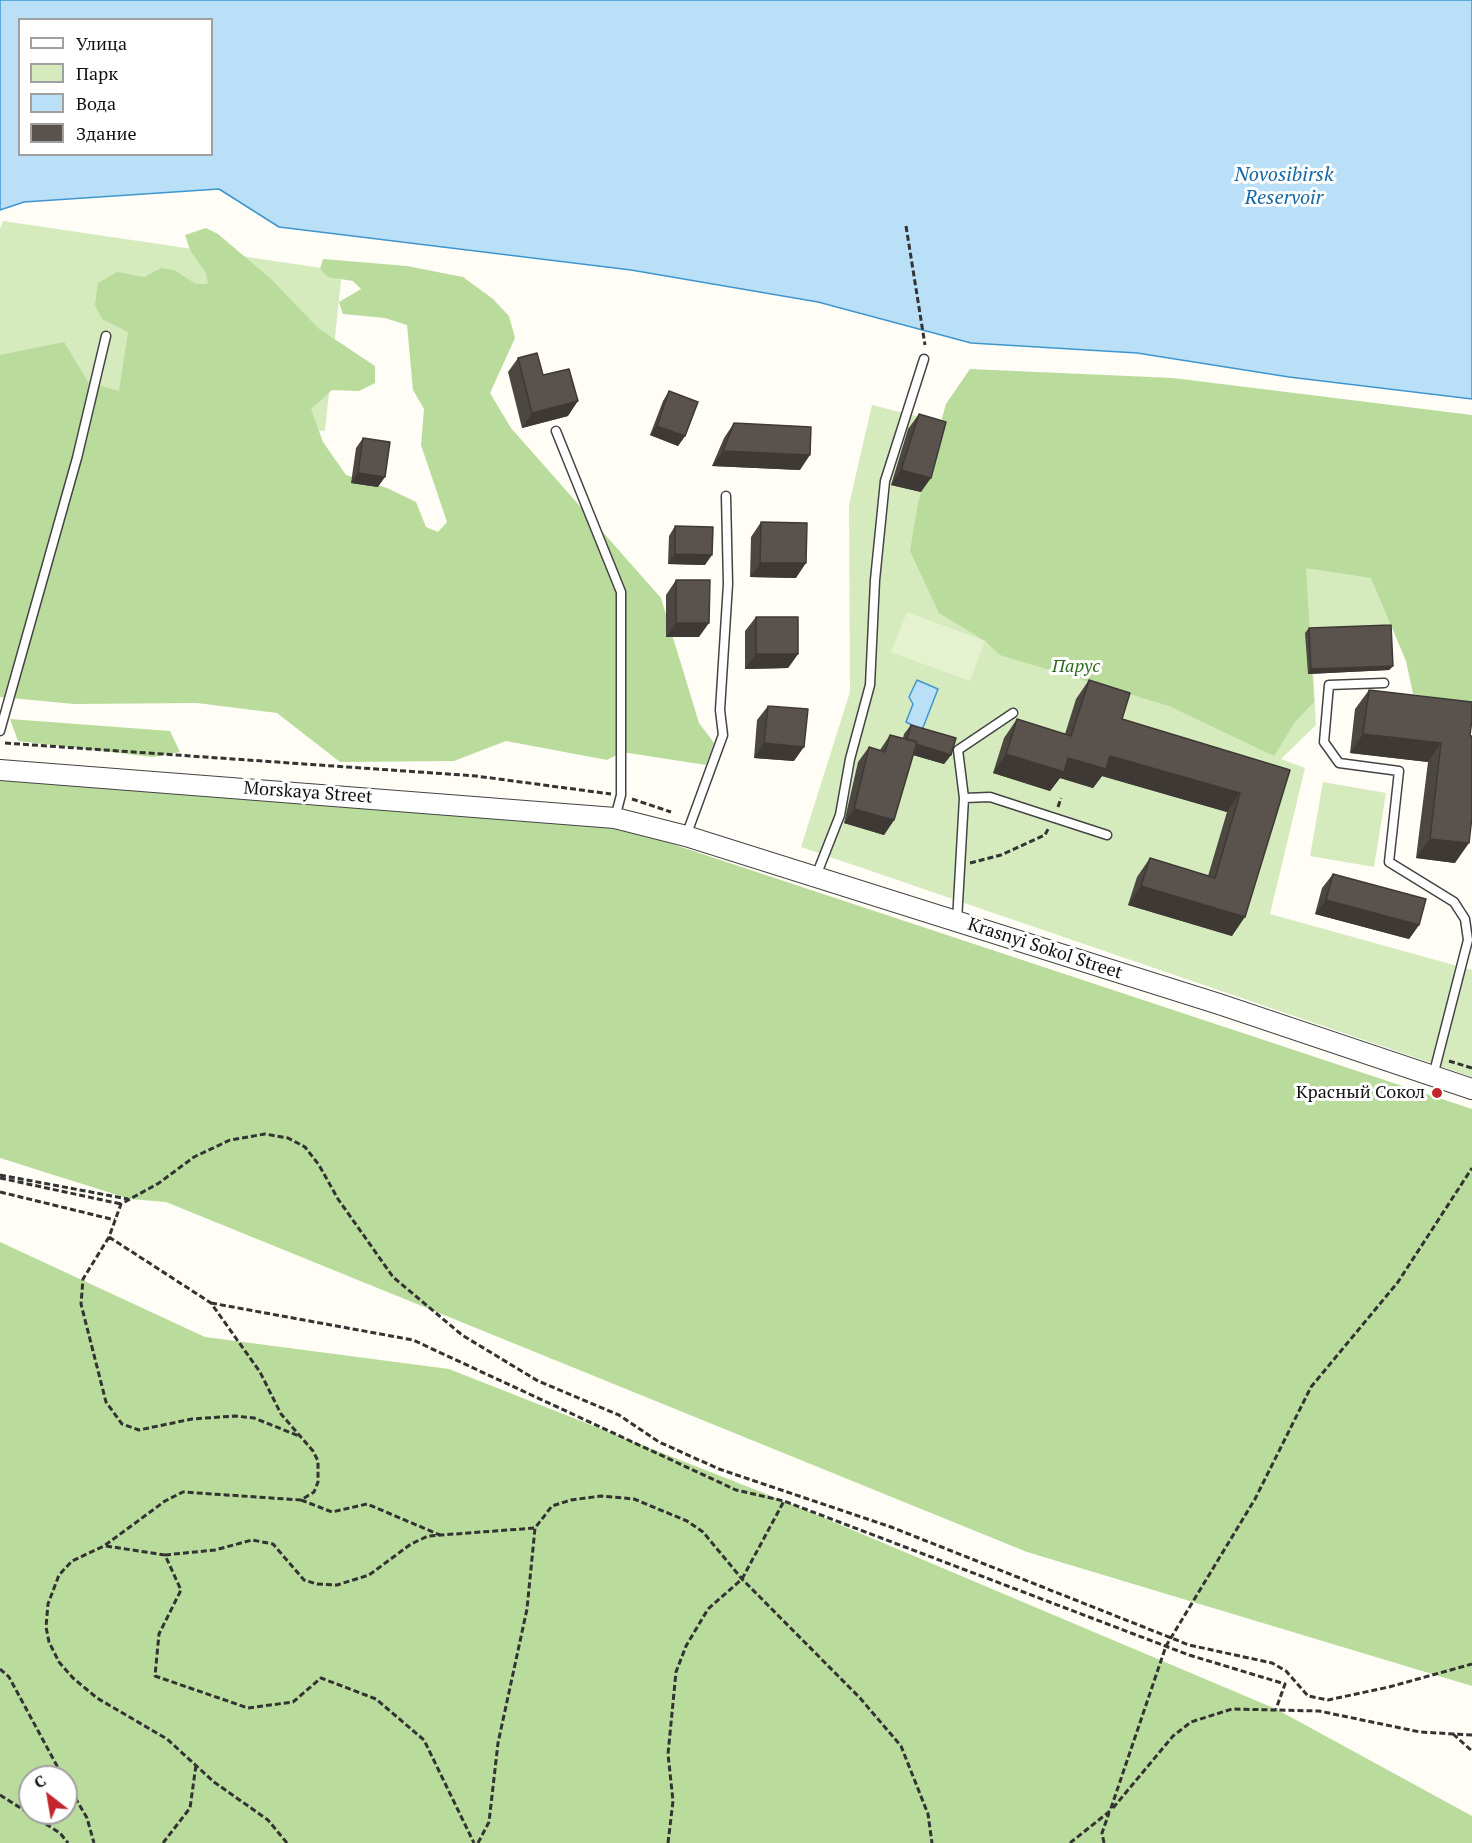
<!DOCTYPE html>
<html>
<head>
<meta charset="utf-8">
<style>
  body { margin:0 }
  #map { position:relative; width:1472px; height:1843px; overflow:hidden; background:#fffdf5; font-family:"PT Serif",serif }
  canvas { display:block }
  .legend { position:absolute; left:18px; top:18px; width:195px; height:138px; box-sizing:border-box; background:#fff; border:2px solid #a0a0a0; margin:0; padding:8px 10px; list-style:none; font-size:18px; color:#111 }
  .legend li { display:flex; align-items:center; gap:12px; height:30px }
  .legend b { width:30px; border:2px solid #a0a0a0 }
  .north { position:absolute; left:18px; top:1765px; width:60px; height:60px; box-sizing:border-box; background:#fff; border:2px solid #a0a0a0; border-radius:50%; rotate:329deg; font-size:16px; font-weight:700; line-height:24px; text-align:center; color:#111 }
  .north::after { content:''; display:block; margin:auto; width:21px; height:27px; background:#c4262e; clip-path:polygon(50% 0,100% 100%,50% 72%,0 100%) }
</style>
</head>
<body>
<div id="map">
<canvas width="1472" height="1843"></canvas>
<ul class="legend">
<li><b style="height:8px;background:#fff"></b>Улица</li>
<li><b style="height:16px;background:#d5ebbd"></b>Парк</li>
<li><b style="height:16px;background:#b9e0f7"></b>Вода</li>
<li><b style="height:16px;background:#5a524d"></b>Здание</li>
</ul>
<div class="north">С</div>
</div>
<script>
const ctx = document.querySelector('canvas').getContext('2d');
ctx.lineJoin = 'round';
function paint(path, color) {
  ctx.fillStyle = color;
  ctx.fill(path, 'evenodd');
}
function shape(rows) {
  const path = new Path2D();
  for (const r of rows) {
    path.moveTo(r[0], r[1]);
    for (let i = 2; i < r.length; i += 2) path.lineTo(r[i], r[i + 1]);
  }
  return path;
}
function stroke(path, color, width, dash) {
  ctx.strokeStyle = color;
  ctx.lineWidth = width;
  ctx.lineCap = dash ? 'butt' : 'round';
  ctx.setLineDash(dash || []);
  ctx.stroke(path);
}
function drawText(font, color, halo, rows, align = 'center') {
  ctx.font = font + ' "PT Serif",serif';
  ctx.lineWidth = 6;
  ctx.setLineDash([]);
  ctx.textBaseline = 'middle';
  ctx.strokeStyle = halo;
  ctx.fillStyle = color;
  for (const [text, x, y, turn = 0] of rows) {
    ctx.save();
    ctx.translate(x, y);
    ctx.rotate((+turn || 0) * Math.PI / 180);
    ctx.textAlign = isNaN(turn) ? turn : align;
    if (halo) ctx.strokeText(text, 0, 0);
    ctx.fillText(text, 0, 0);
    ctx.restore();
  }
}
paint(shape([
  [3,221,342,271,325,431,252,426,0,457,0,229],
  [872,405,988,434,1442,469,1432,628,1311,629,1316,725,1281,759,1305,768,1270,914,1472,970,1472,1077,801,847,850,692,849,505],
  [1323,782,1386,793,1374,867,1310,856]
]), '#d5ebbd');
paint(shape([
  [206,228,218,234,271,279,318,328,375,366,375,383,359,391,332,390,311,409,323,442,346,475,387,488,416,502,426,527,438,532,447,522,421,445,424,409,413,390,407,325,385,318,343,314,339,302,361,289,353,281,328,277,320,269,323,259,407,266,463,277,493,299,509,316,515,338,490,393,511,428,661,598,699,723,714,743,706,765,622,752,607,760,506,741,454,761,340,762,277,713,197,703,74,704,0,697,0,355,64,342,88,382,119,391,128,332,102,319,95,305,98,283,117,272,144,277,161,268,174,270,196,284,208,284,206,273,190,250,185,235],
  [970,369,1173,378,1472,415,1472,703,1413,694,1406,661,1371,578,1306,568,1314,702,1295,722,1274,756,1169,706,1000,655,985,641,939,613,910,551,918,503,946,404],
  [10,719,170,731,180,752,153,757,18,741],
  [0,779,627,829,1472,1109,1472,1686,1027,1552,166,1202,130,1199,0,1158],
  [0,1242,205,1337,449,1369,784,1501,1276,1709,1472,1816,1472,1843,0,1843],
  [30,1777,66,1777,66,1813,30,1813]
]), '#b9dc9c');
paint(shape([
  [907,612,985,641,970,681,891,652]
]), '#e6f2cf');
const water = shape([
  [0,0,1472,0,1472,399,1289,377,1137,353,971,343,818,302,631,270,279,227,219,189,24,202,0,210,0,0],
  [20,20,212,20,212,154,20,154,20,20],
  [917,680,938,689,922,730,906,722,913,704,909,697,917,680]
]);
paint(water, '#b9e0f7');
stroke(water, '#3f96cf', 1.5);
const service = shape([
  [556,431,621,592,621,795,615,818],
  [1384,683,1329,685,1324,742,1339,763,1399,771,1389,862,1454,902,1465,919,1468,940,1433,1076],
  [0,731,77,458,106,336],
  [964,798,990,797,1107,835],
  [686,836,723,735,720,710,728,584,726,496],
  [816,876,840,815,850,759,870,685,875,580,885,481,924,359],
  [957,921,964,798,958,750,1013,713]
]);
const tertiary = shape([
  [0,770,615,818,686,836,1219,1004,1472,1089]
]);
stroke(service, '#444', 11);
stroke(tertiary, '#444', 22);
stroke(shape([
  [906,226,925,345],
  [5,743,476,776,611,794],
  [632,799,671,812],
  [1058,807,1061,798],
  [970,863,1001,855,1045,835,1049,827],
  [1449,1061,1472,1068],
  [0,1175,128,1199],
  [0,1178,121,1204],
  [0,1192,115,1220],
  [109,1237,83,1279,81,1304,106,1402,122,1424,139,1430,192,1419,235,1416,254,1418,299,1436],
  [211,1303,413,1340,736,1490,784,1501,1189,1655,1285,1684,1276,1709],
  [301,1500,332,1512,367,1504,440,1535],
  [106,1546,165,1555,181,1590,159,1634,155,1676,248,1708,293,1702,321,1678,376,1699,424,1740,474,1843],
  [165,1555,215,1550,252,1540,273,1544,304,1580,317,1584,337,1585,369,1575,411,1544,428,1536,535,1528],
  [0,1669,9,1677,63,1777],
  [1453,1734,1472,1751],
  [66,1782,87,1818,94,1843],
  [0,1795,60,1833,68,1843],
  [1113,1808,1173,1736,1191,1722,1232,1709,1319,1711,1420,1732,1472,1735],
  [163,1843,190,1808,196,1765],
  [287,1843,268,1820,214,1782,167,1739,97,1698,73,1678,59,1662,49,1642,46,1627,48,1604,59,1575,72,1561,104,1546,165,1501,183,1492,301,1500,314,1492,318,1482,318,1461,313,1451,281,1414,260,1372,211,1303,109,1237,121,1204,159,1183,194,1157,230,1140,265,1134,288,1138,305,1147,319,1165,338,1199,393,1277,462,1335,538,1381,619,1415,659,1442,719,1469,891,1527,1189,1645,1272,1663,1286,1671,1308,1696,1328,1700,1389,1687,1472,1664],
  [478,1843,489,1822,498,1743,527,1609,535,1528,552,1506,571,1500,601,1496,634,1499,687,1521,703,1532,742,1579,860,1698,901,1746,928,1814,932,1843],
  [668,1843,673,1801,668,1754,676,1672,686,1646,708,1609,742,1579,784,1501],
  [1070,1843,1110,1811,1166,1646,1255,1499,1311,1387,1398,1282,1472,1168],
  [1104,1843,1102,1833,1109,1813]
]), '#333', 3, [6, 3]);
stroke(service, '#fff', 8);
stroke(tertiary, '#fff', 20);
paint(shape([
  [518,358,543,375,568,416,522,428,508,372],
  [669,391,685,436,678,446,650,435,663,401],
  [919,414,921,492,891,485,908,429],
  [734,423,800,470,712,466,724,438],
  [363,438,378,487,351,483,356,448],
  [761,522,796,578,750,577,751,537],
  [675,526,705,565,668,564,669,536],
  [676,580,699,637,666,637,666,595],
  [756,617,798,654,788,668,745,669,745,631],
  [1309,628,1393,666,1389,670,1308,674,1305,633],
  [1089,680,1122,719,1290,770,1232,936,1128,905,1137,877,1150,858,1208,876,1227,812,1102,776,1093,788,1060,778,1050,791,993,773,1004,738,1017,719,1065,734,1076,699],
  [1369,690,1470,736,1455,863,1416,858,1428,762,1350,753,1355,709],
  [768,706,794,761,754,758,757,720],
  [911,725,951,755,944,764,913,755,894,820,884,835,844,823,858,762,869,747,880,750,890,735,903,738,904,734],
  [1333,874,1419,925,1409,939,1315,914,1322,888]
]), '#4d4742');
paint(shape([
  [578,401,568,416,522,428,532,413],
  [657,426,685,436,678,446,650,435],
  [723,451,810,455,800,470,712,466],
  [901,470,931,478,921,492,891,485],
  [358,473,385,477,378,487,351,483],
  [675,554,712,555,705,565,668,564],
  [760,563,806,563,796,578,750,577],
  [676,623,709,623,699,637,666,637],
  [756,654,798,654,788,668,745,669],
  [1393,666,1389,670,1308,674,1311,669],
  [1363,734,1441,743,1428,762,1350,753],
  [906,742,951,755,944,764,899,751],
  [764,743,804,747,794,761,754,758],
  [1006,754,1068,758,1110,756,1240,793,1227,812,1102,776,1093,788,1060,778,1050,791,993,773],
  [854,809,894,820,884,835,844,823],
  [1430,839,1469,843,1455,863,1416,858],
  [1141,886,1245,917,1232,936,1128,905],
  [1326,900,1419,925,1409,939,1315,914]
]), '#3f3936');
const building = shape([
  [537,353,543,375,569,369,578,401,532,413,518,358,537,353],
  [669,391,698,402,685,436,657,426,669,391],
  [919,414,946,422,931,478,901,470,919,414],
  [734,423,811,427,810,455,723,451,734,423],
  [363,438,390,442,385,477,358,473,363,438],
  [761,522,807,523,806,563,760,563,761,522],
  [675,526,713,527,712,555,675,554,675,526],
  [676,580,710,580,709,623,676,623,676,580],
  [756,617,798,617,798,654,756,654,756,617],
  [1391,625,1393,666,1311,669,1309,628,1391,625],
  [1089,680,1130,693,1122,719,1290,770,1245,917,1141,886,1150,858,1215,878,1240,793,1110,756,1106,769,1068,758,1064,772,1006,754,1017,719,1071,736,1089,680],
  [1369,690,1472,702,1472,719,1470,736,1472,736,1472,817,1469,843,1430,839,1441,743,1363,734,1369,690],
  [768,706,808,709,804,747,764,743,768,706],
  [911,725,956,738,951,755,916,744,917,742,907,739,911,725],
  [890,735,917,742,894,820,854,809,869,747,885,752,890,735],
  [1333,874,1426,899,1419,925,1326,900,1333,874]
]);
paint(building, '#5a524d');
stroke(building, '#3f3936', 1.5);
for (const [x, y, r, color] of [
  [1437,1093,6,"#c4262e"]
]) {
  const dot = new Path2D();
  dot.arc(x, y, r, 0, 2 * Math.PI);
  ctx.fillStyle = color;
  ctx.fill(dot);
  stroke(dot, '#fff', 2);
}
drawText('italic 18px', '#2f6b1f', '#fff', [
  ["Парус",1076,667]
]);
drawText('18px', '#111', '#fff', [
  ["Morskaya Street",308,793,4],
  ["Krasnyi Sokol Street",1045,949,18]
]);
drawText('18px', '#111', '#fff', [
  ["Красный Сокол",1425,1093]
], 'right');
drawText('italic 20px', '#1768a6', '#fff', [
  ["Novosibirsk",1284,175],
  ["Reservoir",1284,198]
]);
</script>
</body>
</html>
